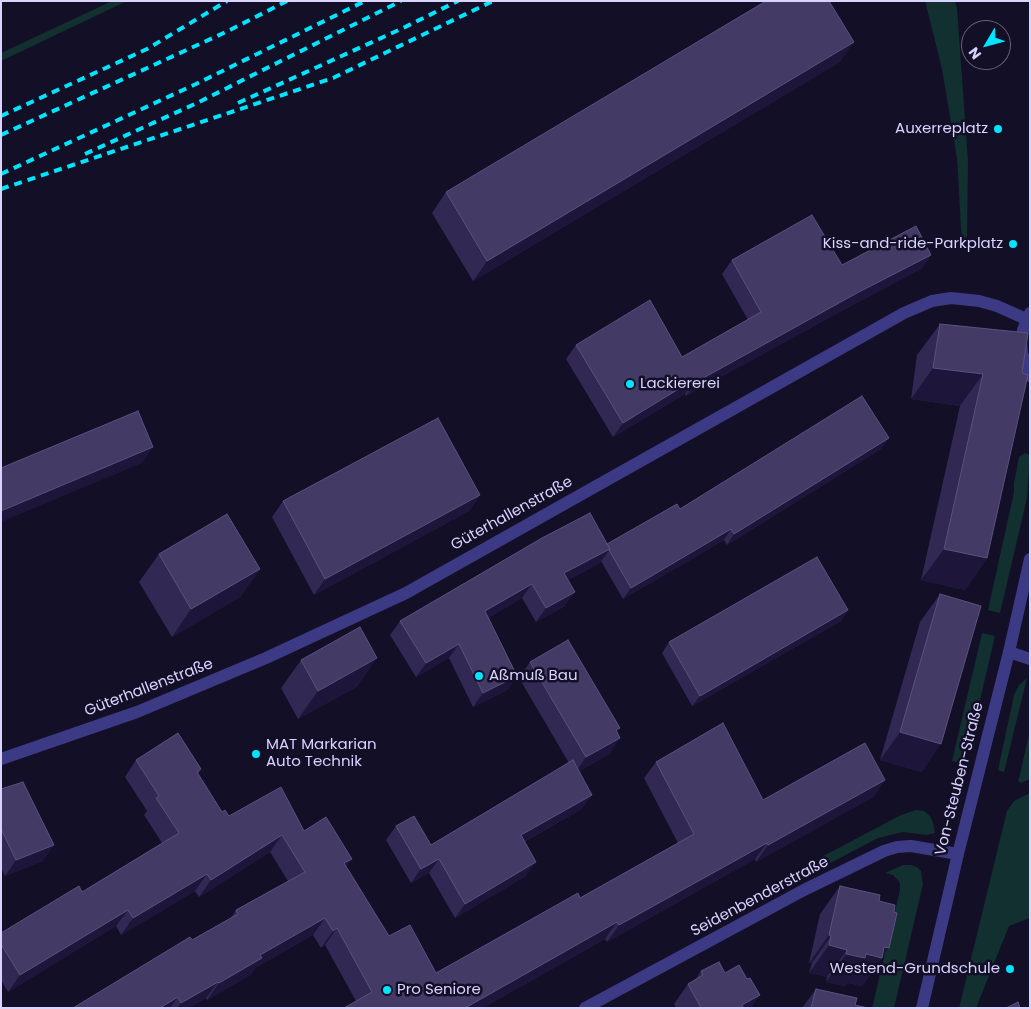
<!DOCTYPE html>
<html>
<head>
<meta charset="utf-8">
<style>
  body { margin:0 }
  #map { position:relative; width:1031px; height:1009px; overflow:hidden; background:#130f26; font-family:Poppins,sans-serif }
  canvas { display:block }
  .frame { position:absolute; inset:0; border:2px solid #d9d4ff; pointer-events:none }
  .north { position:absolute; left:961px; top:20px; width:50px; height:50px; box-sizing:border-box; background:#130f26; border:1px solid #625e7d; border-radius:50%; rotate:233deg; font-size:14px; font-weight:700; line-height:20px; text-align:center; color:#d9d4ff }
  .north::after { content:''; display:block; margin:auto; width:18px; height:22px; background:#00e5ff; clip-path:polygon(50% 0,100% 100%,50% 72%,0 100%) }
</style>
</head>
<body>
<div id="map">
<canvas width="1031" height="1009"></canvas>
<div class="frame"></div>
<div class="north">N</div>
</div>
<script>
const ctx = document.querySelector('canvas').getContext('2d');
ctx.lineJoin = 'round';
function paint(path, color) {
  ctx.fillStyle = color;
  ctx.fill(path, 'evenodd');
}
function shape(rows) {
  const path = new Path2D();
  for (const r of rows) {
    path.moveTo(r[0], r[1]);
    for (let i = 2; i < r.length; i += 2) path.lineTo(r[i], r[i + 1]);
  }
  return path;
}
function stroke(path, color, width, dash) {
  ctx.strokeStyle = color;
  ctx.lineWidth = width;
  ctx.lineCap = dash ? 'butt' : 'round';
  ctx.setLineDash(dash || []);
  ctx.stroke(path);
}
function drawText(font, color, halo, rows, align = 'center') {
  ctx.font = font + ' Poppins,sans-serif';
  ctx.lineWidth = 5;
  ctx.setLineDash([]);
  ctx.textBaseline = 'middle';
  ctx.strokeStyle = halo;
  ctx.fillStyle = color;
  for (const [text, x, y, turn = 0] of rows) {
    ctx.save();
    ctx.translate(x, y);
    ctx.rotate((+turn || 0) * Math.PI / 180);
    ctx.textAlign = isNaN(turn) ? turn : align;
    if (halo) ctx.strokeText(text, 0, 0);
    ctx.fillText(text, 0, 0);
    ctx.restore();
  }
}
paint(shape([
  [112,1,127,1,1,61,1,53],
  [925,1,955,1,957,8,968,161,967,242,962,245,957,158,942,69],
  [1025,453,1030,455,1027,498,1000,613,988,610,1014,492,1014,483,1019,457],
  [982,633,995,636,965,764,952,761],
  [1027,678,1004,772,998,770,1014,695,1019,685],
  [1030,730,1030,779,1021,783,1018,781,1019,778],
  [1030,793,1030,918,1009,926,976,1008,959,1008,1007,811,1014,801],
  [916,810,924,811,930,816,933,822,935,833,926,835,903,832,878,838,817,870,812,862,901,815],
  [903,865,911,865,917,867,921,871,923,884,894,1008,872,1008,900,890,900,884,898,880,893,875,885,873]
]), '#12302f');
stroke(shape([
  [1009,652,1030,659],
  [1,759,137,712,266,658,406,593,904,313,932,301,951,298,979,301,997,306,1026,319],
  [585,1008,804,890,884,851,897,847,911,846,958,854]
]), '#3d3a85', 12);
stroke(shape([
  [1030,313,1023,330,1021,342,1022,353,1030,376],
  [922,1008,958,854,1009,652,1030,559]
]), '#3d3a85', 12);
stroke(shape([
  [238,103,401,29,458,1],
  [1,116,147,49,227,1],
  [1,135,228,31,287,1],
  [85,154,197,103,401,1],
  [1,174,196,84,365,1],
  [1,189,333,78,493,1]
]), '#00e5ff', 4, [8, 6]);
paint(shape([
  [840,62,473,281,432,213,446,192],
  [931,255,921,269,847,308,686,396,685,394,613,437,566,359,576,345,682,357,748,320,722,274,732,260,842,265],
  [940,324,1028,333,987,558,965,590,921,580,960,406,911,399,917,355],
  [889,438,881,449,727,545,724,540,623,599,601,561,600,563,568,580,565,606,536,622,522,598,488,618,517,676,507,690,473,707,449,658,416,677,390,635,400,621,607,544,680,509],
  [480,495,469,511,314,595,272,517,283,501],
  [159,554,260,569,240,597,172,637,139,582],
  [940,594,922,772,880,760,920,622],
  [848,610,841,621,692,706,662,653,669,642],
  [301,660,358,686,298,719,281,688],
  [530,662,617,732,610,754,579,771,582,809,524,842,526,876,455,918,429,873,411,883,386,840,396,826,431,845,569,763,519,678],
  [136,760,201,769,198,774,222,812,229,816,304,831,352,859,346,866,389,936,436,973,580,898,678,843,644,778,656,762,763,800,885,780,873,797,756,862,755,859,607,942,605,939,483,1008,344,1008,356,1001,325,945,321,948,313,935,255,968,250,975,207,1000,206,998,189,1008,73,1008,231,918,236,910,288,881,270,852,199,897,195,891,121,935,116,926,8,992,1,980,1,933,82,892,162,843,144,815,147,811,125,777],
  [1,789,43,861,5,876,1,868],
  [840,886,879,901,894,912,889,948,862,986,848,983,845,986,826,982,827,977,809,973,812,963,809,963,820,914],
  [701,971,725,973,751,1008,676,1008,674,1004,688,984,696,979],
  [816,989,855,1005,868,1008,802,1008]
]), '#312854');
paint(shape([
  [854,42,840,62,473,281,487,261],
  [931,255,921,269,847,308,686,396,696,382,857,293],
  [933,368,983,374,960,406,911,399],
  [695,379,685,394,613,437,623,423],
  [889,438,881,449,727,545,734,534],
  [153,447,142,463,1,522,1,511],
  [480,495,469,511,314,595,325,579],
  [731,529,724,540,623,599,631,588],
  [610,549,600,563,554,588,564,573],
  [944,549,987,558,965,590,921,580],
  [260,569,240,597,172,637,191,609],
  [532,584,522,598,475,626,485,611],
  [575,592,565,606,536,622,546,608],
  [848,610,841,621,692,706,700,696],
  [459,644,449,658,416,677,426,663],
  [377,658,358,686,298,719,318,691],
  [517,676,507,690,473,707,483,693],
  [900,732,941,744,922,772,880,760],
  [620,738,610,754,575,773,586,757],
  [885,780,873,797,756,862,768,845],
  [592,795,582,809,511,849,521,835],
  [282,835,270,852,199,897,211,880],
  [767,843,755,859,607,942,619,925],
  [54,845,43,861,5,876,16,860],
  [352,859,340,876,344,863],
  [439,859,429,873,411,883,421,869],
  [536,862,526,876,455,918,465,904],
  [207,874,195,891,121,935,133,918],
  [128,910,116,926,8,992,20,975],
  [325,918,313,935,255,968,250,975,207,1000,219,983,260,955],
  [617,922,605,939,483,1008,465,1008],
  [337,928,325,945,321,948,333,931],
  [829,935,831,936,812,963,809,963],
  [829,945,847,950,827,977,809,973],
  [884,947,889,948,862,986,848,983,845,986,826,982,846,954,866,954],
  [218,982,206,998,189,1008,177,1008,181,1003],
  [760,995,751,1008,740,1008,742,1005],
  [178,997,170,1008,160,1008]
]), '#1d163a');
const building = shape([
  [766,1,829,1,854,42,487,261,446,192,766,1],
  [812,215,842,265,916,226,931,255,857,293,696,382,695,379,623,423,576,345,650,300,682,357,761,312,732,260,812,215],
  [940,324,1028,333,1022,373,1028,375,987,558,944,549,983,374,933,368,940,324],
  [862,396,889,438,734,534,731,529,631,588,609,550,610,549,607,544,677,504,680,509,862,396],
  [138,411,153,447,1,511,1,468,138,411],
  [438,418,480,495,325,579,283,501,438,418],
  [590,513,610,549,564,573,575,592,546,608,532,584,485,611,517,676,483,693,459,644,426,663,400,621,542,538,590,513],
  [227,514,260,569,191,609,159,554,227,514],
  [817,557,848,610,700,696,669,642,817,557],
  [940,594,981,606,941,744,900,732,940,594],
  [360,627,377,658,318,691,301,660,360,627],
  [568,640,620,728,616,730,620,738,586,757,530,662,568,640],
  [723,723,763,800,865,743,885,780,768,845,767,843,619,925,617,922,465,1008,464,1008,463,1007,461,1008,344,1008,372,992,337,928,333,931,325,918,260,955,262,958,219,983,218,982,181,1003,178,997,160,1008,73,1008,190,937,192,940,238,914,236,910,305,872,282,835,211,880,207,874,133,918,128,910,20,975,1,944,1,933,79,886,82,892,179,833,156,798,159,796,136,760,178,733,201,769,197,772,222,812,225,810,229,816,281,787,304,831,326,817,352,859,344,863,389,936,410,925,436,973,578,893,580,898,694,834,656,762,723,723],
  [573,760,592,795,521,835,536,862,465,904,439,859,421,869,396,826,414,816,431,845,573,760],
  [23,782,54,845,16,860,1,829,1,789,23,782],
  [840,886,880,895,879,901,895,905,894,912,897,913,889,948,884,947,882,958,866,954,865,958,846,954,847,950,829,945,831,936,829,935,840,886],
  [719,962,725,973,739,965,747,979,750,978,760,995,742,1005,744,1008,701,1008,688,984,703,975,701,971,719,962],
  [816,989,857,998,855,1005,868,1008,811,1008,816,989],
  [1018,1002,1020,1008,1006,1008,1018,1002]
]);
paint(building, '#433a66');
stroke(building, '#5a527e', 1);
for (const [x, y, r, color] of [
  [998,129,5,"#00e5ff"],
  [1013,244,5,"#00e5ff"],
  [630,384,5,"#00e5ff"],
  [479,676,5,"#00e5ff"],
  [256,754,5,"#00e5ff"],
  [1010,969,5,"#00e5ff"],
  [387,990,5,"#00e5ff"]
]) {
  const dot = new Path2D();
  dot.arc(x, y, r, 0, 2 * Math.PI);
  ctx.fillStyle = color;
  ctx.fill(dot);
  stroke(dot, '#130f26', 2);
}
drawText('15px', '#d9d4ff', '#130f26', [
  ["Auxerreplatz",988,129,"right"],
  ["Kiss-and-ride-Parkplatz",1003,244,"right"],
  ["Lackiererei",640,384],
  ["Aßmuß Bau",489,676],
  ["MAT Markarian",266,745],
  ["Auto Technik",266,762],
  ["Westend-Grundschule",1000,969,"right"],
  ["Pro Seniore",397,990]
], 'left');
drawText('15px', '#d9d4ff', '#130f26', [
  ["Güterhallenstraße",512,514,-29],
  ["Güterhallenstraße",149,688,-21],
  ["Von-Steuben-Straße",960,779,-76],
  ["Seidenbenderstraße",760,897,-28]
]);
</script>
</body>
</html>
